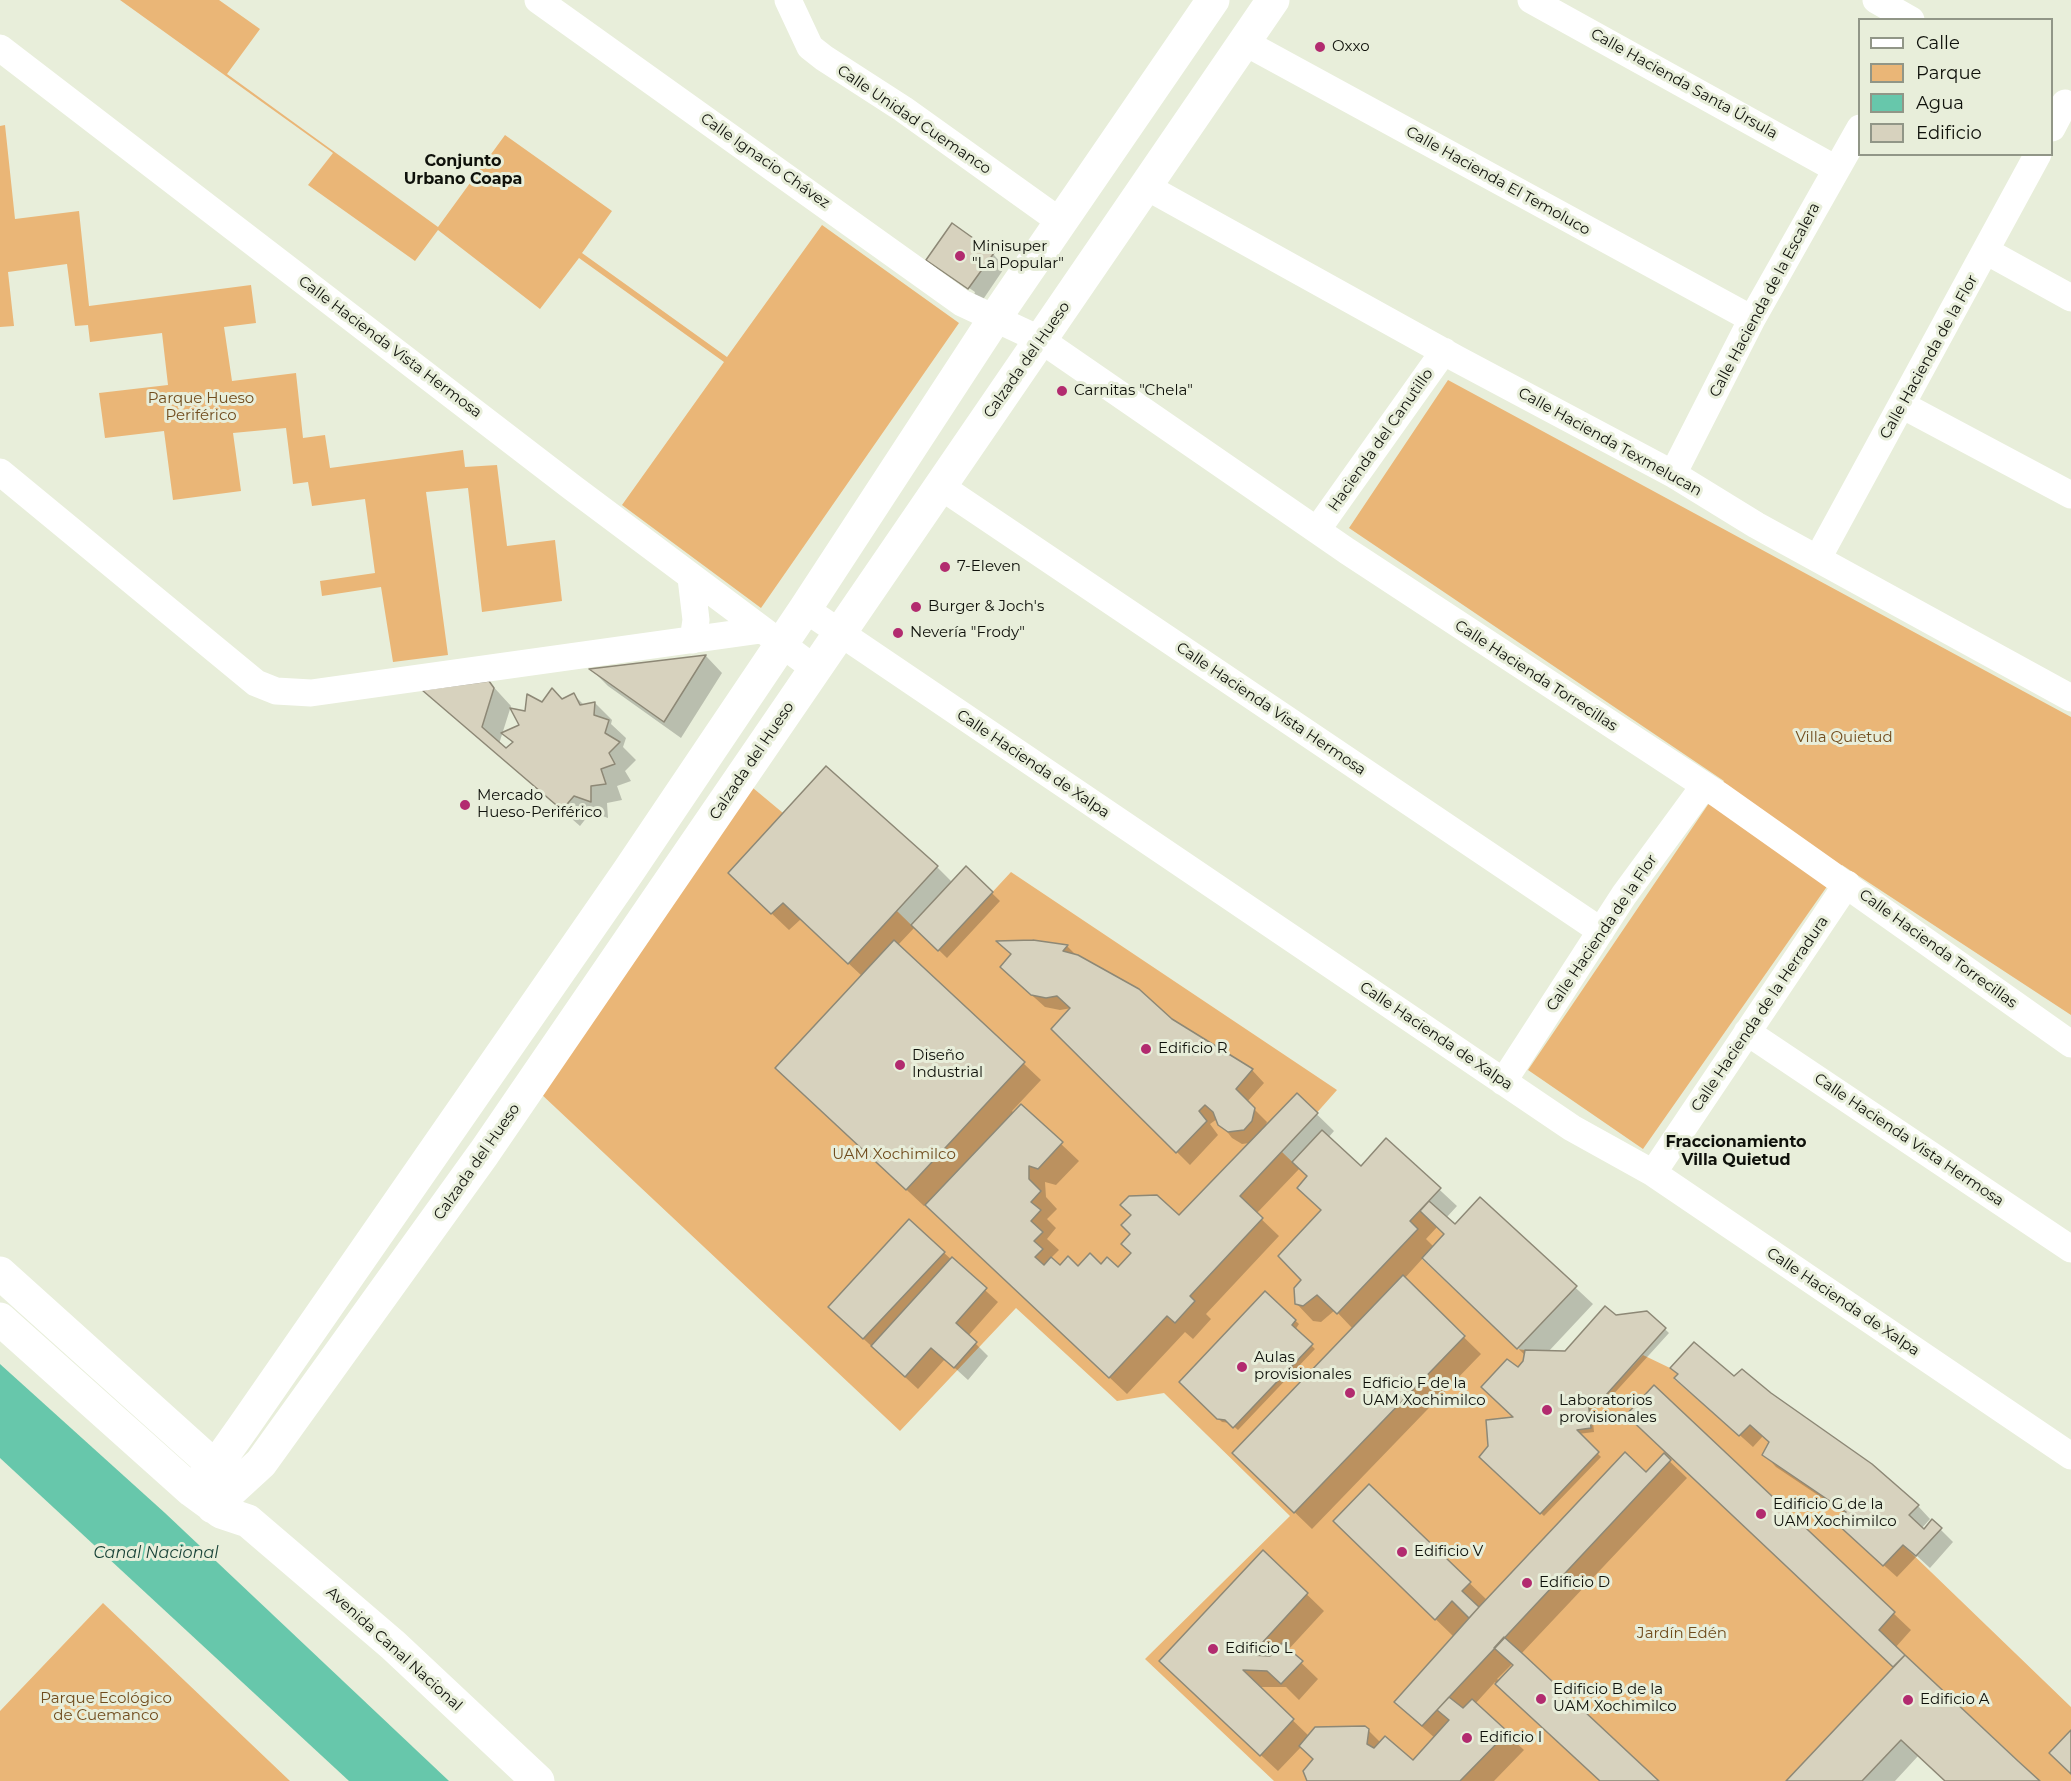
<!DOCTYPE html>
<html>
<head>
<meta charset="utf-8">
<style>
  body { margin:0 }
  #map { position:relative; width:2071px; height:1781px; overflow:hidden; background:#e8eeda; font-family:Montserrat,sans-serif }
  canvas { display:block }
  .legend { position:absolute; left:1858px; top:18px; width:195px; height:138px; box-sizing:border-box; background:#e8eeda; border:2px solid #919687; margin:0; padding:8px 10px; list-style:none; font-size:18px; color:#0f110b }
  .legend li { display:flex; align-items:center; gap:12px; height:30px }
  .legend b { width:30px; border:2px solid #919687 }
</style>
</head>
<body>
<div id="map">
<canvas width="2071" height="1781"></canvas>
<ul class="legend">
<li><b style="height:8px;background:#fff"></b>Calle</li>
<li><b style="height:16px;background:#eab677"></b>Parque</li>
<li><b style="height:16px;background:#67c7ab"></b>Agua</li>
<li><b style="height:16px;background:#d7d2be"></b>Edificio</li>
</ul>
</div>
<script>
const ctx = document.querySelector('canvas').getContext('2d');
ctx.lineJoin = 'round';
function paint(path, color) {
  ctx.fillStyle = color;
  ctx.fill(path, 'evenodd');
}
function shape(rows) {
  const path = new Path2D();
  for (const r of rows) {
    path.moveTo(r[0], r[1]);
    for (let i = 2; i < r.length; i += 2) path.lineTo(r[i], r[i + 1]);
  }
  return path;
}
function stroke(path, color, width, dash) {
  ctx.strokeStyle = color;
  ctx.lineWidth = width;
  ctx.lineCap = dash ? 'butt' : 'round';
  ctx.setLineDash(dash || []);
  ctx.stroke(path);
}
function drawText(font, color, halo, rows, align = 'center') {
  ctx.font = font + ' Montserrat,sans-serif';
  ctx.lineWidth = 6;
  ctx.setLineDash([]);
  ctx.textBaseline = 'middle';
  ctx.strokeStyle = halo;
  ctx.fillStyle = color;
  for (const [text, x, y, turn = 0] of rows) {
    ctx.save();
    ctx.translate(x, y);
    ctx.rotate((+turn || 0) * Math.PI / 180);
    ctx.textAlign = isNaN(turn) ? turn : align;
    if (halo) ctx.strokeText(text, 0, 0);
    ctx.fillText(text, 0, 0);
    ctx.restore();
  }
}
paint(shape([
  [120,0,219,0,260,29,227,74,438,227,505,135,612,211,582,253,727,357,822,225,959,323,761,608,622,505,724,362,579,258,540,309,438,230,415,261,308,185,333,153],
  [5,125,15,219,79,211,89,306,251,285,256,323,224,327,232,381,296,373,303,438,325,435,330,468,463,450,465,467,497,465,507,546,555,540,562,601,482,612,468,488,426,492,448,655,393,662,381,587,322,596,320,581,375,573,365,499,312,506,308,482,293,484,286,428,233,433,241,491,173,500,164,431,105,438,99,393,168,385,162,333,90,342,88,325,75,326,67,264,8,272,14,326,0,327,0,126],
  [1448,380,2071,717,2071,1015,1842,865,1643,1149,1528,1070,1724,781,1349,528],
  [753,788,783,813,728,873,771,914,783,903,848,964,897,911,938,951,1011,872,1337,1090,1282,1152,1307,1176,1297,1188,1321,1210,1278,1256,1301,1280,1294,1288,1295,1304,1303,1306,1317,1295,1337,1314,1418,1229,1410,1221,1420,1211,1444,1234,1422,1259,1517,1349,1525,1350,1523,1361,1518,1367,1507,1359,1482,1387,1513,1417,1486,1420,1488,1446,1479,1457,1540,1513,1577,1430,1591,1428,1588,1399,1606,1395,1643,1355,1670,1368,1678,1374,1674,1379,1739,1435,1750,1425,1769,1442,1762,1455,1846,1512,1836,1523,1883,1565,1903,1545,2071,1707,2071,1730,2049,1753,2071,1774,2071,1781,2040,1781,1905,1655,1786,1781,1274,1781,1145,1659,1290,1516,1164,1393,1117,1401,1016,1308,900,1431,540,1093],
  [1404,1277,1465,1335,1456,1345],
  [103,1603,290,1781,0,1781,0,1711]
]), '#eab677');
paint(shape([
  [0,1364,165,1513,449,1781,349,1781,0,1458]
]), '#67c7ab');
paint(shape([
  [993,254,1005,267,982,301,941,272,928,260],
  [940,268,975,292,974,295,940,271],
  [706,656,722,673,681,738,608,686,592,670],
  [489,682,511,706,499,744,506,750,513,743,503,734,521,726,527,713,543,704,563,701,574,695,584,705,595,703,612,720,611,724,626,738,623,747,636,760,625,771,631,781,617,786,622,800,607,803,608,818,591,812,580,826,425,691],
  [937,867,952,882,966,868,1000,901,947,958,915,927,898,945,1041,1080,1012,1111,1014,1113,1021,1106,1079,1161,1056,1185,1045,1182,1046,1197,1057,1209,1047,1219,1056,1228,1047,1239,1059,1250,1051,1258,1060,1267,1101,1266,1118,1269,1179,1217,1250,1143,1242,1144,1232,1138,1217,1119,1210,1124,1218,1135,1190,1165,1053,1029,1072,1008,1060,1010,1045,1007,1015,980,1067,946,1077,956,1171,1021,1252,1070,1264,1083,1247,1102,1267,1122,1265,1127,1297,1095,1334,1131,1328,1138,1361,1168,1386,1140,1457,1206,1446,1218,1455,1226,1480,1199,1593,1304,1548,1352,1566,1352,1616,1316,1647,1312,1669,1333,1610,1398,1591,1403,1594,1432,1578,1434,1601,1457,1544,1516,1481,1457,1516,1419,1519,1369,1526,1356,1423,1258,1404,1279,1481,1354,1312,1529,1251,1470,1353,1329,1335,1310,1321,1322,1313,1321,1296,1303,1322,1211,1309,1176,1300,1168,1256,1214,1279,1236,1206,1314,1211,1319,1193,1339,1185,1332,1127,1394,926,1204,924,1206,794,1085,862,976,801,919,789,930,747,890],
  [1438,1226,1446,1234,1434,1247,1426,1239],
  [909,1221,998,1302,968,1336,988,1356,968,1380,945,1359,918,1389,842,1319],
  [1265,1293,1299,1324,1295,1330,1315,1349,1238,1430,1230,1423,1222,1422,1181,1382],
  [1676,1378,1734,1378,1918,1506,1930,1519,1921,1529,1924,1532,1933,1522,1953,1542,1930,1568,1917,1556,1897,1577,1850,1535,1846,1514,1776,1467,1764,1454,1771,1443,1763,1436,1753,1447],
  [1654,1387,1911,1630,1895,1648,2037,1781,1946,1781,1919,1755,1895,1781,1788,1781,1895,1668,1645,1432],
  [1664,1456,1687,1478,1521,1654,1656,1781,1601,1781,1495,1682,1475,1704,1524,1750,1494,1781,1308,1781,1314,1760,1301,1747,1278,1771,1178,1678,1263,1552,1324,1611,1288,1650,1318,1679,1299,1700,1286,1687,1258,1687,1309,1736,1368,1730,1381,1743,1413,1762,1435,1738,1413,1719,1454,1637,1352,1538,1369,1486,1487,1600,1646,1474],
  [1512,1664,1514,1666,1500,1681,1497,1679]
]), '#0003');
const building = shape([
  [952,223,994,253,968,289,926,260,952,223],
  [706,655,664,722,589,669,706,655],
  [489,681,494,688,482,727,506,748,513,742,501,733,519,725,510,708,525,711,527,694,542,702,552,688,562,699,574,693,580,705,595,702,594,715,609,720,605,733,620,742,609,753,615,764,601,769,606,784,591,786,591,802,574,796,562,810,422,690,489,681],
  [826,766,938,866,848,964,783,903,771,914,728,873,826,766],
  [966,866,993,892,938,951,911,925,966,866],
  [894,940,1025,1062,906,1190,775,1068,894,940],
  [1033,940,1068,945,1063,951,1078,955,1139,989,1172,1019,1253,1069,1236,1089,1255,1108,1252,1121,1244,1130,1228,1132,1218,1125,1213,1112,1205,1105,1199,1111,1207,1121,1176,1153,1051,1029,1070,1008,1057,996,1046,998,1031,995,1000,967,1011,954,996,941,1033,940],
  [1297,1093,1318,1113,1240,1196,1263,1218,1190,1296,1195,1301,1175,1323,1167,1316,1109,1378,925,1205,1021,1104,1063,1142,1038,1169,1029,1166,1029,1179,1041,1191,1031,1202,1041,1210,1031,1221,1043,1232,1034,1241,1043,1249,1035,1257,1044,1265,1051,1257,1060,1265,1068,1256,1078,1266,1090,1253,1101,1264,1107,1257,1118,1267,1131,1253,1121,1244,1130,1234,1121,1225,1131,1215,1120,1205,1129,1196,1157,1195,1179,1215,1297,1093],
  [1322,1130,1361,1166,1386,1138,1441,1188,1410,1221,1418,1229,1337,1314,1317,1295,1303,1306,1295,1304,1294,1288,1301,1280,1278,1256,1321,1210,1297,1188,1307,1176,1292,1162,1322,1130],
  [1480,1197,1577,1286,1517,1349,1422,1258,1444,1234,1420,1211,1429,1201,1455,1224,1480,1197],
  [909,1219,945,1252,863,1339,828,1307,909,1219],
  [952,1257,987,1288,956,1323,977,1342,954,1368,931,1348,905,1377,871,1346,952,1257],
  [1403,1275,1465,1336,1294,1513,1232,1453,1403,1275],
  [1265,1291,1296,1320,1292,1325,1313,1344,1233,1428,1225,1420,1217,1419,1179,1382,1265,1291],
  [1605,1306,1616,1315,1647,1311,1666,1328,1606,1395,1588,1399,1591,1428,1577,1430,1599,1452,1540,1514,1479,1457,1488,1446,1486,1420,1513,1417,1481,1387,1507,1359,1518,1367,1523,1361,1525,1350,1565,1351,1605,1306],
  [1694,1342,1734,1376,1742,1369,1771,1393,1872,1464,1919,1505,1909,1515,1924,1529,1932,1519,1942,1528,1916,1556,1903,1545,1883,1566,1836,1523,1846,1512,1762,1455,1769,1442,1750,1425,1739,1436,1674,1378,1678,1374,1670,1368,1694,1342],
  [1654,1385,1895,1612,1879,1630,1905,1655,1893,1667,1626,1415,1654,1385],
  [1625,1452,1646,1472,1664,1453,1671,1460,1422,1726,1394,1702,1479,1607,1625,1452],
  [1369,1484,1471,1582,1462,1591,1479,1607,1469,1618,1452,1601,1435,1620,1333,1521,1369,1484],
  [1263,1550,1308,1593,1251,1655,1270,1656,1282,1643,1303,1661,1281,1684,1267,1671,1243,1670,1294,1719,1260,1756,1159,1661,1263,1550],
  [1504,1637,1523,1654,1659,1781,1600,1781,1495,1684,1513,1665,1494,1648,1504,1637],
  [1905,1655,2018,1761,2040,1781,1945,1781,1901,1740,1862,1781,1786,1781,1905,1655],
  [1449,1697,1463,1708,1472,1699,1508,1732,1460,1781,1307,1781,1303,1771,1313,1759,1299,1746,1315,1727,1365,1726,1369,1729,1367,1744,1374,1748,1385,1736,1413,1760,1449,1720,1437,1710,1449,1697],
  [2071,1730,2071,1774,2049,1753,2071,1730]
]);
paint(building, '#d7d2be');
stroke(building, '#8d8876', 1.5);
stroke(shape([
  [538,0,962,303,1041,340,1347,551,1719,795,2071,1044],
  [788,0,810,47,824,58,903,109,1061,222],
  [1531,0,1836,169],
  [1876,0,1911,20],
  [1244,42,1752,319],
  [0,48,573,488,815,669],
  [2052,128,2065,103],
  [1147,187,1457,359,1673,474,1756,525,2071,698],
  [1986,251,2071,298],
  [1902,405,2071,495],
  [0,472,256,683,276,691,311,693,761,630],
  [1673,474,1752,319,1860,128],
  [940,486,1601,931],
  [1317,530,1444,351],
  [1818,558,2038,154],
  [691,578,696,620,693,640],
  [805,609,1572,1128,1653,1173,2071,1456],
  [1747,1032,2071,1249],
  [1503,1082,1624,895,1704,786],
  [1653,1173,1847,884]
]), '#fff', 27);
stroke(shape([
  [0,1273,231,1481],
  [0,1319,191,1490,221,1512,248,1521,393,1645,538,1781],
  [191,1490,215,1467,244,1426,628,872,805,609,997,315,1213,0],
  [213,1507,261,1463,484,1153,1273,0]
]), '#fff', 33);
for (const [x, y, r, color] of [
  [1320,47,6,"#b22b6f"],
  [960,256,6,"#b22b6f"],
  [1062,391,6,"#b22b6f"],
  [945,567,6,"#b22b6f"],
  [916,607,6,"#b22b6f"],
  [898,633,6,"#b22b6f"],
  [465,805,6,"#b22b6f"],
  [1146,1049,6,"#b22b6f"],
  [900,1065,6,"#b22b6f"],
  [1242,1367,6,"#b22b6f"],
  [1350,1393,6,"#b22b6f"],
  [1547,1410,6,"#b22b6f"],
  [1761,1514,6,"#b22b6f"],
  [1402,1552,6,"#b22b6f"],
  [1527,1583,6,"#b22b6f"],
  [1213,1649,6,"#b22b6f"],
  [1541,1699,6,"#b22b6f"],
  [1908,1700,6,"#b22b6f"],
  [1467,1738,6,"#b22b6f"]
]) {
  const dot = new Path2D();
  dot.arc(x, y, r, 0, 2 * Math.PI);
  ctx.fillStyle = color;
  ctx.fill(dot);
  stroke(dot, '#e8eeda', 2);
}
drawText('15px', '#0f110b', '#e8eeda', [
  ["Oxxo",1332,47],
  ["Minisuper",972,247],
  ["\"La Popular\"",972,264],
  ["Carnitas \"Chela\"",1074,391],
  ["7-Eleven",957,567],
  ["Burger & Joch's",928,607],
  ["Nevería \"Frody\"",910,633],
  ["Mercado",477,796],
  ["Hueso-Periférico",477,813],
  ["Edificio R",1158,1049],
  ["Diseño",912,1056],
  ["Industrial",912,1073],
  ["Aulas",1254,1358],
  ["provisionales",1254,1375],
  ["Edficio F de la",1362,1384],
  ["UAM Xochimilco",1362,1401],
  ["Laboratorios",1559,1401],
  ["provisionales",1559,1418],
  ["Edificio G de la",1773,1505],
  ["UAM Xochimilco",1773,1522],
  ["Edificio V",1414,1552],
  ["Edificio D",1539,1583],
  ["Edificio L",1225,1649],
  ["Edificio B de la",1553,1690],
  ["UAM Xochimilco",1553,1707],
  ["Edificio A",1920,1700],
  ["Edificio I",1479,1738]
], 'left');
drawText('15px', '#0f110b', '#e8eeda', [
  ["Calle Hacienda Santa Úrsula",1684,84,29],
  ["Calle Unidad Cuemanco",914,120,34],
  ["Calle Ignacio Chávez",765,161,35],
  ["Calle Hacienda El Temoluco",1498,181,29],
  ["Calle Hacienda de la Escalera",1765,300,-62],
  ["Calle Hacienda Vista Hermosa",390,347,37],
  ["Calle Hacienda de la Flor",1929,357,-61],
  ["Calzada del Hueso",1027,360,-55],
  ["Hacienda del Canutillo",1381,440,-55],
  ["Calle Hacienda Texmelucan",1610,442,29],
  ["Calle Hacienda Torrecillas",1536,676,33],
  ["Calle Hacienda Vista Hermosa",1271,709,34],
  ["Calzada del Hueso",752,761,-56],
  ["Calle Hacienda de Xalpa",1033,764,34],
  ["Calle Hacienda de la Flor",1602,933,-56],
  ["Calle Hacienda Torrecillas",1938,949,36],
  ["Calle Hacienda de la Herradura",1760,1014,-56],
  ["Calle Hacienda de Xalpa",1436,1036,34],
  ["Calle Hacienda Vista Hermosa",1909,1140,34],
  ["Calzada del Hueso",477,1162,-55],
  ["Calle Hacienda de Xalpa",1843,1302,34],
  ["Avenida Canal Nacional",394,1649,42]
]);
drawText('15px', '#704c1d', '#e8eeda', [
  ["Parque Hueso",201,399],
  ["Periférico",201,416],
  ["Villa Quietud",1844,738],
  ["UAM Xochimilco",894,1155],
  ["Jardín Edén",1682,1634],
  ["Parque Ecológico",106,1699],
  ["de Cuemanco",106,1716]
]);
drawText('bold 16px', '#0f110b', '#e8eeda', [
  ["Conjunto",463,161],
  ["Urbano Coapa",463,179],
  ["Fraccionamiento",1736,1142],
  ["Villa Quietud",1736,1160]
]);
drawText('italic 16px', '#174237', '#e8eeda', [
  ["Canal Nacional",156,1553]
]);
</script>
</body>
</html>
